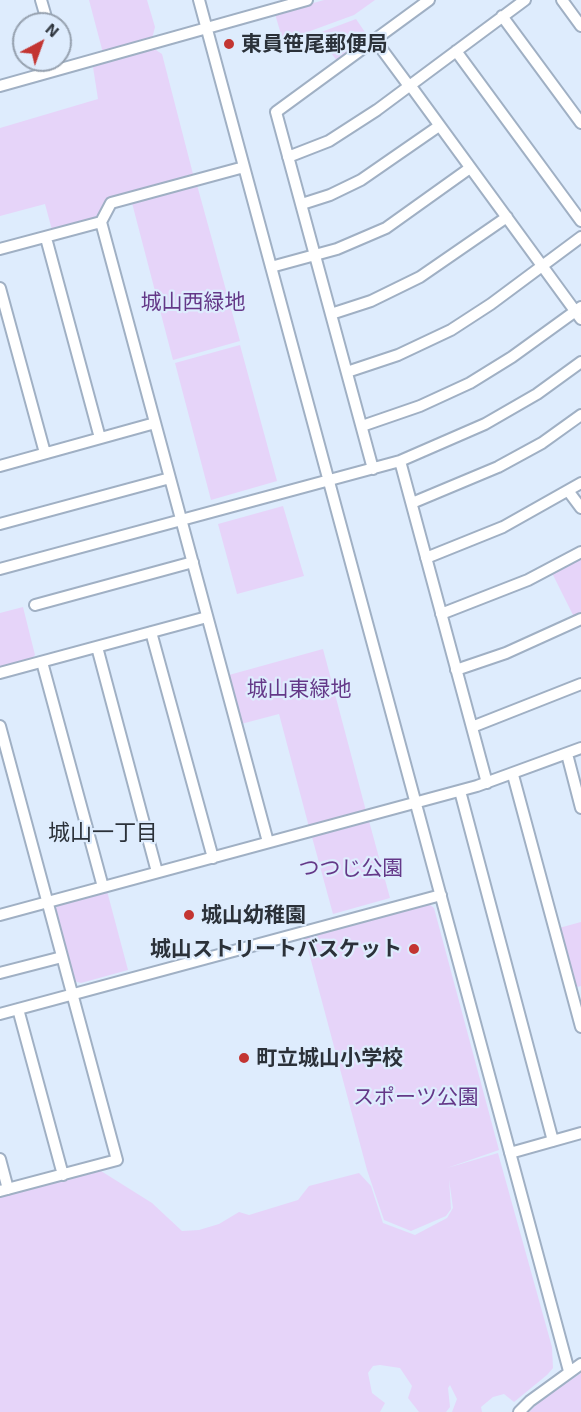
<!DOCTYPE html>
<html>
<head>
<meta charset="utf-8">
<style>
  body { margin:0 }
  #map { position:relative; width:581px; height:1412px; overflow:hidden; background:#deecfd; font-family:"Exo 2",sans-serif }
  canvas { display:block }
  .north { position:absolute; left:12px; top:12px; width:60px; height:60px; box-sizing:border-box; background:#deecfd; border:2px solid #96a1af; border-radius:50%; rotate:41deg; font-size:16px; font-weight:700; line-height:24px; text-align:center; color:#2b3139 }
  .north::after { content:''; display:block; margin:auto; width:21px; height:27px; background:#c33532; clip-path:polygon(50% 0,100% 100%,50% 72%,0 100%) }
</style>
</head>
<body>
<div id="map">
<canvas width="581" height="1412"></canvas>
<div class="north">N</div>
</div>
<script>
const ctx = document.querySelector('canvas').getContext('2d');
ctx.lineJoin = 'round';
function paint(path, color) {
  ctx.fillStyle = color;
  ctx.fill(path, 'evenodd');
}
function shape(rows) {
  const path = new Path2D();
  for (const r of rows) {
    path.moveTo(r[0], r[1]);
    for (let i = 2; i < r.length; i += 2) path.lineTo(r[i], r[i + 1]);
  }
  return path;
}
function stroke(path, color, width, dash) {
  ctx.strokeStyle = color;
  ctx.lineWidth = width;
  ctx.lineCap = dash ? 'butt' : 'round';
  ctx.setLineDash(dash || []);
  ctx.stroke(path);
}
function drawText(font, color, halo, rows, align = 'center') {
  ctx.font = font + ' "Exo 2","Noto Sans JP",sans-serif';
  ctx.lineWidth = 4.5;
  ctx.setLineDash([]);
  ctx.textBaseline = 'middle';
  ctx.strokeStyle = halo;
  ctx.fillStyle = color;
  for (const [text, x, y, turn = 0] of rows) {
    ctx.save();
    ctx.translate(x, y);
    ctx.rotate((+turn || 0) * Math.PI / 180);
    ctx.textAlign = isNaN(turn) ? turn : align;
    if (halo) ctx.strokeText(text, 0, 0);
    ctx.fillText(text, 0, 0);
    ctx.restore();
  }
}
paint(shape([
  [89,0,147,0,155,27,152,39,103,53],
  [324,0,375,0,354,15,283,41,275,14],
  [356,19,369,38,338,62,316,34],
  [153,48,162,54,193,174,108,198,98,217,52,230,45,204,0,216,0,128,98,99,93,67],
  [197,185,240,341,173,360,132,203],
  [240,345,277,481,211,500,175,363],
  [283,506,304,576,237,594,218,524],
  [581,557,581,614,574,617,552,573],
  [23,607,35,655,31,659,0,667,0,613],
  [323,649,366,811,309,827,279,714,241,724,229,675],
  [369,821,390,898,333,914,312,837],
  [107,891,128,970,81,983,74,981,55,910,57,906],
  [429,904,434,908,499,1150,447,1168,498,1153,552,1347,553,1368,547,1375,514,1402,504,1394,493,1397,481,1407,482,1412,452,1412,457,1399,450,1385,448,1388,450,1407,446,1412,419,1412,408,1398,412,1386,400,1368,380,1365,373,1366,368,1373,372,1393,385,1403,380,1412,0,1412,0,1197,101,1171,152,1203,182,1231,199,1230,219,1224,239,1212,249,1215,298,1200,309,1186,359,1173,371,1186,383,1223,415,1235,447,1218,453,1208,449,1179,451,1209,446,1216,411,1231,384,1220,367,1170,305,938],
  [581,922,581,986,577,987,559,928],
  [581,1373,581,1412,529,1412,538,1403]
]), '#e6d4f9');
const minor = shape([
  [41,0,48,24],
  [199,0,569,1371],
  [562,0,581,26],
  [502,16,581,123],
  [375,40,409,86],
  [456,51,581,221],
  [410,85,581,319],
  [0,86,307,0],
  [288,157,329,141,377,110,525,0],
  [244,167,111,203,101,222,268,842],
  [302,204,330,195,361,180,439,126],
  [46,238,100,438],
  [0,249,101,222],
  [271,267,337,249,386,228,470,168],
  [0,288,45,453],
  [331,314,371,301,420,277,507,217],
  [347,372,398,355,451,330,491,304,581,237],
  [362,426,420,406,470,383,512,357,581,307],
  [400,461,487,783],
  [0,466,155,423],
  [373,469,276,112,429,0],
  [569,492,581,508],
  [412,503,498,467,542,443,581,415],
  [0,524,170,478],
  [426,558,503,527,581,483],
  [0,569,400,461,485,424,537,394,581,362],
  [35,605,193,562],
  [441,614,528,580,581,552],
  [151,632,213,858],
  [97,647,157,872],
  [42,662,103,887],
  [456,670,506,653,581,619],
  [0,673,207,617],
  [0,726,117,1160,0,1191],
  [472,727,581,684],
  [567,754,581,808],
  [513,775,581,1027],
  [460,791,553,1141],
  [0,915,477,786,581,748],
  [0,973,62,957],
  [18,1009,63,1175],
  [0,1014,441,895],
  [510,1153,581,1133],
  [0,1159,8,1189],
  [519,1412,530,1401,581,1364]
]);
stroke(minor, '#a0b0c4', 14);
stroke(minor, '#fff', 10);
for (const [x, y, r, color] of [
  [229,44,6,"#c33532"],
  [189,915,6,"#c33532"],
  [414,949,6,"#c33532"],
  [244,1058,6,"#c33532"]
]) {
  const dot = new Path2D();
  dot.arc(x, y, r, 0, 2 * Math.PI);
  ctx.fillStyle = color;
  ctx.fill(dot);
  stroke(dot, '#deecfd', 2);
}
drawText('bold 21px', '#2b3139', '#deecfd', [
  ["東員笹尾郵便局",241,44],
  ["城山幼稚園",201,915],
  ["城山ストリートバスケット",402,949,"right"],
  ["町立城山小学校",256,1058]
], 'left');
drawText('21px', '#643888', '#deecfd', [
  ["城山西緑地",193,302],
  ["城山東緑地",299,689],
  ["つつじ公園",351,868],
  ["スポーツ公園",416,1097]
]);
drawText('22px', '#2b3139', '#deecfd', [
  ["城山一丁目",103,833]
]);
</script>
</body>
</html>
